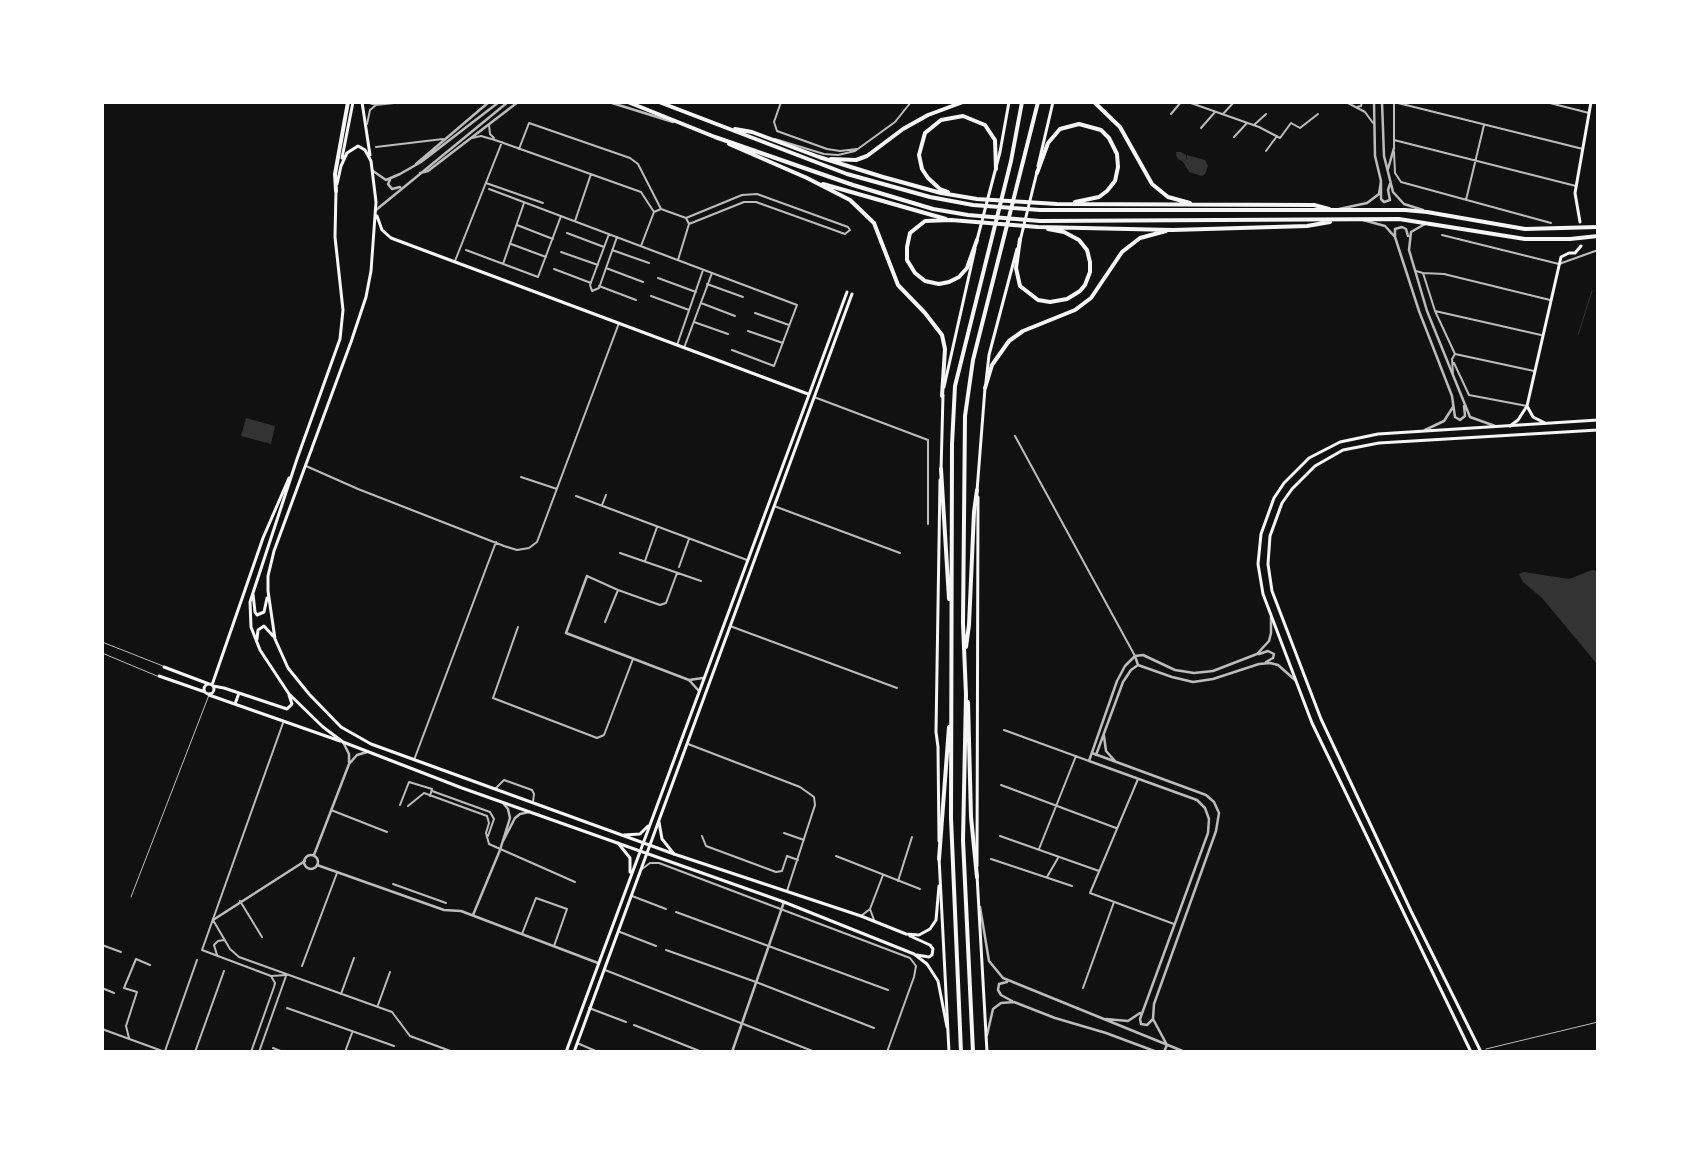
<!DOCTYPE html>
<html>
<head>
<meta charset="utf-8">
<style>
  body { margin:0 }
  #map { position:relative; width:1700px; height:1154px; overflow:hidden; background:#111; font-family:"Roboto Serif",serif }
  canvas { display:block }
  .frame { position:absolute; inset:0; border:104px solid #fff; pointer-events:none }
</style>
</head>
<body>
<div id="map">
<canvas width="1700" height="1154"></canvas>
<div class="frame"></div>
</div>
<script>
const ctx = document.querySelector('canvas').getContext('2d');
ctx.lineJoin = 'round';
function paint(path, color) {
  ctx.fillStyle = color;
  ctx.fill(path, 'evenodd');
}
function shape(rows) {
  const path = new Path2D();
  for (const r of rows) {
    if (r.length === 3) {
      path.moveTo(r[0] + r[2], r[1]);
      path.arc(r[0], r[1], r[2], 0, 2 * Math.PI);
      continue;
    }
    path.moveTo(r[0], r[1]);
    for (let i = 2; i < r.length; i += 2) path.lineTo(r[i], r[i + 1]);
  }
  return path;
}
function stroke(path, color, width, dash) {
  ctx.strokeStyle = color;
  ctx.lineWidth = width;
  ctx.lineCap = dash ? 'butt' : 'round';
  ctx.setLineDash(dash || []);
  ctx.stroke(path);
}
paint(shape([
  [1181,152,1186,155,1186,161,1187,155,1205,160,1208,166,1205,174,1202,176,1189,172,1183,162,1177,158,1176,152],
  [246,418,275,426,271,444,241,436],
  [1592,570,1597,571,1597,664,1542,598,1523,582,1519,574,1524,572,1569,579]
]), '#333');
stroke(shape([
  [1578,335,1592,291]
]), '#333', 1);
stroke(shape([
  [102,642,163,666],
  [102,653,157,676],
  [131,897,209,695],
  [1486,1049,1598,1022]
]), '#bcbcbc', 1);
stroke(shape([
  [366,102,376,105,403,102],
  [781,102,774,122,777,131,827,149,840,151,857,149],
  [1188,102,1259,127,1280,138,1291,123,1300,128,1318,114],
  [1346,102,1365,112,1373,123],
  [1394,102,1583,149],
  [1546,102,1589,113],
  [1357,107,1361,106,1362,102],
  [1171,114,1181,102],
  [1223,114,1234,102],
  [367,124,370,110,376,105],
  [489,125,490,134,494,138],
  [1254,125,1266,114],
  [1201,128,1215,112],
  [1234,137,1247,123],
  [472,138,481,136,495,140,641,192,654,212],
  [775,139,824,154,838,155,855,151,895,122,911,102],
  [1394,140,1576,186],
  [376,147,443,139],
  [1394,148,1394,102],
  [519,149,529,123,630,158,638,164,661,209],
  [1266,151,1277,136],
  [1394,152,1395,173,1401,182,1551,223],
  [486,183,543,203],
  [489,189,797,305,774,366,732,350],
  [1466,200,1484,125],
  [686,218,742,195,757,194,848,227,850,230,845,234,756,202,744,202,689,224],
  [575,221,591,174],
  [517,225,553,239],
  [567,233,604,247],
  [609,234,590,285,592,291,599,288,617,237],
  [1442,235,1559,264,1598,250],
  [511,244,546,257],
  [641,246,654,212,661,209,686,218,689,224,678,260],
  [466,250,538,277,561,216],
  [612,250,649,263],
  [561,252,598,265],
  [455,261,502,142],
  [503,264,524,203],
  [606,268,643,282],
  [554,269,591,283],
  [1416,271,1423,273,1435,311,1455,354,1452,359,1453,374],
  [1423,273,1444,274,1550,300],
  [658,278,696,292],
  [707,284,743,297],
  [599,286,636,300],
  [651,296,689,310],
  [701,303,735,316],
  [1435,311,1541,335],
  [755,313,789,325],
  [694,322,728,334],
  [748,331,783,343],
  [677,345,703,270],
  [684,348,712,273],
  [1455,354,1534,371],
  [1454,363,1469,395,1527,406],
  [814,397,928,440,928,524],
  [1015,436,1135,656],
  [306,466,358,489,504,546,517,550,529,548,537,542,619,323],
  [521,477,557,489],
  [576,496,747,560],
  [602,505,606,495],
  [774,506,900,553],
  [620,553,701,581],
  [645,561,657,527],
  [679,567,689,539],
  [587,576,618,590,660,605,666,603,677,573],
  [605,622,618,590],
  [730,626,897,688],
  [518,627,493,698,597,738,604,735,633,659],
  [283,723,202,950,271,976,287,975],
  [1004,730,1089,761],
  [688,744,800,787,814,797,815,805,787,891],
  [414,760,496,542],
  [1138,779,1090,893,1174,924],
  [1001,785,1116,828],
  [495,789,504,780,532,790,534,794,533,802],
  [432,791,490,812,494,819,488,836],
  [400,805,409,782,432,789,430,796],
  [408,806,424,793,487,816,489,823,486,833,489,844,575,882],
  [331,810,387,832],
  [784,833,804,840],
  [702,836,706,846,776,872,782,871,787,856,798,860],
  [1000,836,1099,871],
  [1039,849,1076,756],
  [836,856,920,889],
  [991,859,1072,886],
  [642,869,650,863,659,863,910,958,916,966,914,977,887,1052],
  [1047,877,1058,858],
  [898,881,912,837],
  [393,884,446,903],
  [632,896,666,909],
  [240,901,262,937],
  [870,909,874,920],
  [676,912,888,990],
  [861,916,870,909,883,875],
  [213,920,230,949,239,957,392,1012,410,1036,453,1052],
  [620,932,656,946],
  [522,934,536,898,567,909,554,946],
  [102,945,121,952],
  [666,950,756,982,874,1028],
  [217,955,214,945,218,941,224,940],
  [302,966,337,873],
  [605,970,815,1052],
  [102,988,114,993],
  [1083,988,1114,902],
  [341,994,354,958],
  [378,1005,390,972],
  [287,1008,394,1046],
  [589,1008,626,1022],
  [634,1025,702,1052],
  [102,1029,165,1052],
  [129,1038,126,1026,137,992,124,988,136,959,150,965],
  [577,1043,598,1052],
  [273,1048,283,1052],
  [165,1051,197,960],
  [195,1052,224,971],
  [251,1052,274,987,275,983,271,976],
  [259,1052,286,976],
  [345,1052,352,1033]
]), '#bcbcbc', 2);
stroke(shape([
  [609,102,673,122],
  [1382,102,1384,156,1393,192,1404,204,1423,210],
  [416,164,489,102],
  [1388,169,1394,148],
  [373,171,386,180,400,174,421,162,499,102],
  [420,173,428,171,518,102],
  [390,180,388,184,392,189,400,187],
  [1381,183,1381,199,1384,202,1390,200,1388,190,1390,184],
  [1339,209,1367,203,1379,194,1381,181,1375,156,1374,102],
  [376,210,508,102],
  [1363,220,1385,226,1395,237,1419,311,1452,396,1455,417,1460,420,1465,416,1464,406],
  [1425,224,1411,232,1409,250,1427,311,1470,417,1495,426],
  [1395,236,1395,229,1402,227,1406,229,1408,236],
  [1425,430,1444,421,1453,407],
  [587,576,566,633,689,680,698,690],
  [1259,654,1268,651,1274,654,1273,658,1266,662],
  [1135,656,1125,666,1117,681,1089,761,1197,800,1205,808,1209,819,1208,833,1140,1019,1141,1024,1147,1025,1153,1019],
  [1135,656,1143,655,1175,670,1194,673,1213,671,1257,654,1269,641,1271,633,1271,617],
  [1135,656,1138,665],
  [1138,665,1172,677,1193,682,1213,679,1259,664,1270,663,1278,665,1295,680],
  [689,680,703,678],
  [1104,736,1106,751,1115,761],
  [343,742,349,754,349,762],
  [1092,753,1206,795,1214,802,1219,813,1216,831,1154,1004,1153,1019,1167,1045,1164,1052],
  [1096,755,1123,682,1131,670,1138,665],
  [503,841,515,818,520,814,529,812],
  [314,855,349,764,357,755,367,752],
  [311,862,7],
  [317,865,444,910,461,911,598,963],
  [980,907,989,961,1003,978,1185,1052],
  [473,915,500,850,510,818,508,809,503,803],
  [213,920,305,861],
  [1007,982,999,984,998,990,1001,995,1012,1001],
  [1106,1019,1128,1021,1140,1013],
  [987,1035,993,1009,1001,1003,1014,1002,1055,1018,1106,1033,1157,1052],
  [732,1052,784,902]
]), '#bcbcbc', 2.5);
stroke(shape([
  [362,102,370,155],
  [342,158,353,102],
  [337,184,341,166,347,153,358,146,365,150,371,161,376,202,371,271,366,297,351,342,274,551,268,576,268,591,275,639,288,668,309,694,341,727,371,744,674,854,861,916,906,934,919,935,930,929,936,920,939,886],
  [336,190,335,237,343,310,340,339,297,459,250,602,251,627,260,650,289,694,323,727,343,742,462,788,784,902,914,954,927,964,938,981,947,1027],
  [377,216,382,230,391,238,808,394],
  [1580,222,1575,193,1591,102],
  [1527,406,1533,417,1545,423],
  [1510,426,1518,420,1527,406,1561,257,1569,253,1575,253,1581,246],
  [253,594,255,612,257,615,264,612,267,598],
  [257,639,258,630,264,626,273,636],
  [164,667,209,684],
  [159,676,205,692],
  [209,689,5],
  [212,685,263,538,289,478],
  [213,686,224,688,287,709,292,704,289,695],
  [209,695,340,741],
  [235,704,239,693],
  [910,936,930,945,933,949,932,955,929,957,917,955]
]), '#f5f5f5', 3);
stroke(shape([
  [1038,166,1053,102],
  [977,240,1000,152,1009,102],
  [1020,241,1037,172],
  [986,382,989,355,1017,249],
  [944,387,975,249],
  [941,471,943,395],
  [977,491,985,388],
  [659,822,662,839,674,854],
  [624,835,640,834,648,826],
  [939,841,938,747,936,732,940,480],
  [618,843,630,858,630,872],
  [939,857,949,1052],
  [977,866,978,497],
  [977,875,987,1052],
  [566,1052,847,292],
  [574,1052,852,294],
  [1471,1052,1312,723,1263,594,1258,564,1261,534,1274,498,1284,483,1309,458,1340,442,1378,434,1598,420],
  [1481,1052,1411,911,1321,719,1272,591,1268,564,1270,536,1282,503,1292,489,1315,466,1343,450,1379,443,1598,430]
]), '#f5f5f5', 3);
stroke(shape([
  [628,102,715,137,853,185,933,209,968,215,1040,221,1399,219,1525,239,1570,239,1598,236],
  [659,102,847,174,930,197,973,205,1040,210,1405,210,1427,212,1525,229,1598,227],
  [1094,102,1120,127,1152,184,1168,197,1190,203],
  [735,129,752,132,819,157,883,177,941,193,977,199,1057,204,1314,205,1329,209],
  [729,144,807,178],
  [831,159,856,160,867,156,903,129,928,115,963,102],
  [1037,173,1048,143,1060,129,1079,124,1101,130,1109,138,1117,154,1118,167,1115,181,1107,191,1099,197,1075,202],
  [805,177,850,200,874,223,898,285,925,313,942,335,945,349,942,396],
  [823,184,946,219],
  [336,191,335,174,348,102],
  [948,192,940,189,928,178,922,169,919,155,925,133,941,120,963,116,985,125,995,140,996,169],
  [1020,239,1016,268,1020,286,1038,300,1050,302,1067,299,1080,291,1085,285,1090,272,1090,262,1087,250,1079,240,1064,232,1048,229],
  [977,240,967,268,959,277,949,282,939,284,925,281,915,273,907,260,907,247,910,233,925,221,951,220,1038,227,1173,230,1307,226,1330,222],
  [985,388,992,365,1009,341,1023,331,1075,310,1091,298,1122,252,1140,238,1166,231],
  [941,469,949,599],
  [966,647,969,625,974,512,977,490],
  [968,702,971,817,977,877],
  [939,859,949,727],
  [961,1052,951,818,952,444,955,386,1011,161,1022,102],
  [973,1052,963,840,966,695,963,623,965,416,973,360,1038,102]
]), '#f5f5f5', 4);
</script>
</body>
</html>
